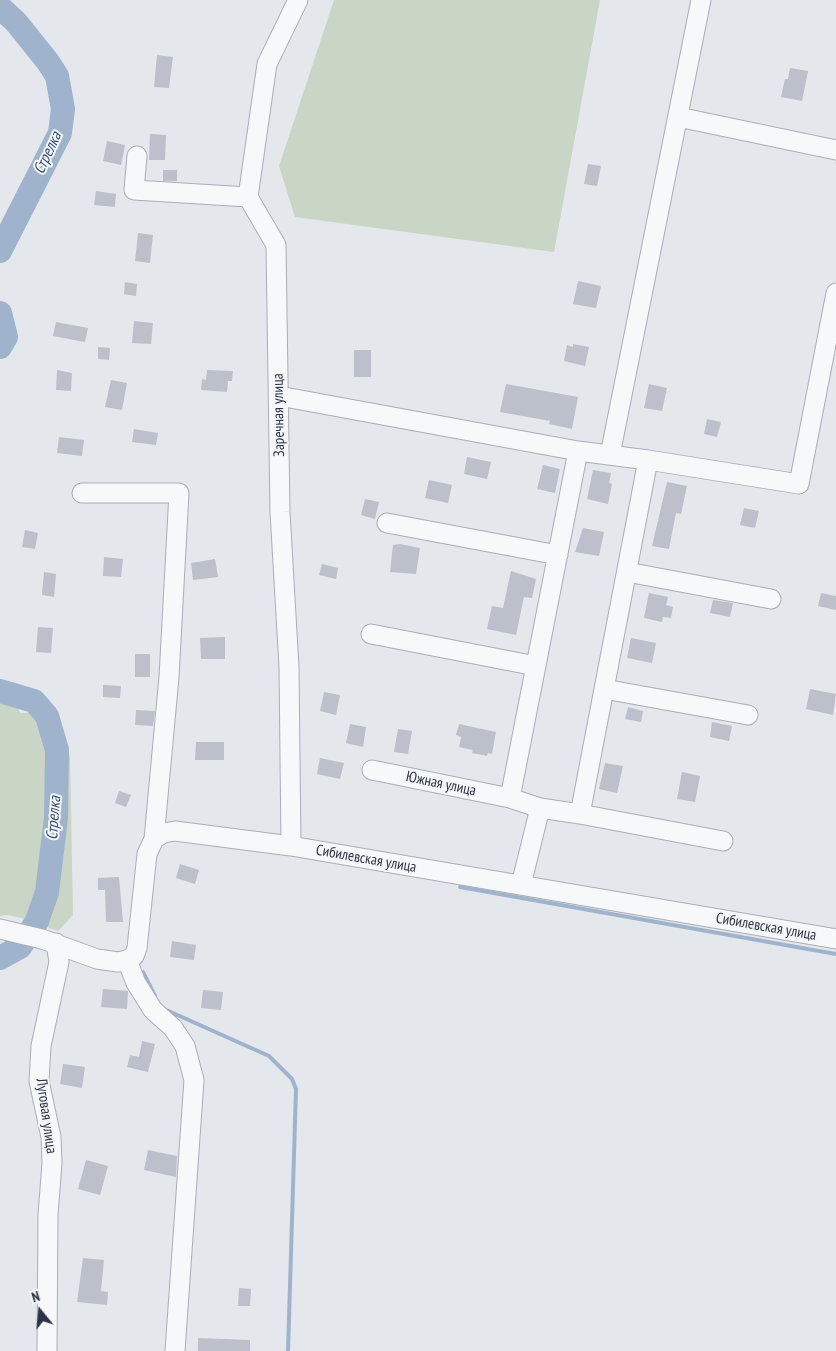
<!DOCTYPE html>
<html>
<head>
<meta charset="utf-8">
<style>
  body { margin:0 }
  #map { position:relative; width:836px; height:1351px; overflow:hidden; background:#e4e7ec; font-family:"PT Sans Narrow",sans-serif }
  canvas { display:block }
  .north { position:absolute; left:15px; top:1286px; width:50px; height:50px; -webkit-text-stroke:4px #f4f6f9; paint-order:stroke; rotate:343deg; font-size:14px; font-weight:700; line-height:20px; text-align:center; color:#2b3445 }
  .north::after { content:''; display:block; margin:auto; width:18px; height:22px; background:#2b3445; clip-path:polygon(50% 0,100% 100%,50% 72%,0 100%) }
</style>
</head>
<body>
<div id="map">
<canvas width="836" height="1351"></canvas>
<div class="north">N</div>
</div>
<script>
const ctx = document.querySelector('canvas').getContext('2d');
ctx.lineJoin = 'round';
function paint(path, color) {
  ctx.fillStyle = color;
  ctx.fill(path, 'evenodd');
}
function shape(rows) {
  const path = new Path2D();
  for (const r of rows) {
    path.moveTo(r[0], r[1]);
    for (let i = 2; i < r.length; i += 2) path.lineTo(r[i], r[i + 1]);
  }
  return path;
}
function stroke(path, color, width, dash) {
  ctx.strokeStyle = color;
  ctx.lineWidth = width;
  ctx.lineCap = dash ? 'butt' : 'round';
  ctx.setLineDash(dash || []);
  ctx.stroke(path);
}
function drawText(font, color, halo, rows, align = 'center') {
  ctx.font = font + ' "PT Sans Narrow",sans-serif';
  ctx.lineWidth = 4;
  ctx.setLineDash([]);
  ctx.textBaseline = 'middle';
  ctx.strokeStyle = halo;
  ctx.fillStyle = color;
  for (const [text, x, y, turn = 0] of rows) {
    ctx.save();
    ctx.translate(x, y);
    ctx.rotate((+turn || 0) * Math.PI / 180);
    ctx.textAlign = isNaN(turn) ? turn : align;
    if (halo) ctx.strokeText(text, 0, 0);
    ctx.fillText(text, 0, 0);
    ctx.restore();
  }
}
paint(shape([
  [334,0,600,0,554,252,295,217,279,166],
  [0,695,13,699,20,713,40,713,65,739,70,757,73,915,58,931,25,919,8,915,0,916]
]), '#c9d6c5');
stroke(shape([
  [460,887,836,954],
  [143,972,155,996],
  [164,1009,269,1056,292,1079,296,1089,288,1351]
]), '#9fb4cc', 4);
stroke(shape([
  [0,11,3,10,16,22,48,62,57,76,63,109,60,133,0,251],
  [0,313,6,337,0,347],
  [0,691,34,701,47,716,57,750,56,818,47,892,37,921,20,947,0,958]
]), '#9fb4cc', 24);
paint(shape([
  [157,55,173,57,169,88,154,87],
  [790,68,808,71,802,101,781,97,785,79,788,79],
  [150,134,166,135,165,160,149,160],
  [107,141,125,145,121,165,103,161],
  [588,164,601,166,597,186,584,184],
  [163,170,177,170,177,181,163,181],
  [96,191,116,194,115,207,94,205],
  [138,233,153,235,150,263,135,261],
  [578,281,601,286,596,308,573,304],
  [125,282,137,284,136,296,124,294],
  [134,321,153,323,151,344,132,343],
  [56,322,88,328,85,342,53,336],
  [573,344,589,347,585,366,564,361,567,345,573,347],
  [98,347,110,348,109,360,98,359],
  [354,350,371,350,371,377,354,377],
  [57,370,72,373,71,391,56,390],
  [207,370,233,371,232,381,228,381,227,392,201,390,202,379,206,380],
  [111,380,127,383,122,410,105,407],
  [506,384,578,397,572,429,549,424,550,421,500,412],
  [649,384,667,388,662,411,644,408],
  [707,419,721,422,717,437,704,434],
  [134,429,158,433,156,445,132,442],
  [59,437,84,440,82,456,57,453],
  [467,457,491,462,487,479,464,474],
  [543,465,560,469,555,493,537,489],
  [593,470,611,473,609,483,612,484,608,504,587,499],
  [429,480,452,485,448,503,425,498],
  [667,482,687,486,681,514,676,513,669,549,652,546],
  [365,499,379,502,375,519,361,515],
  [744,508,759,511,755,528,740,525],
  [583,528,604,532,599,556,575,552],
  [25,530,38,533,35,549,22,547],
  [400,544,420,548,416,574,390,572,393,545],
  [104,557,123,559,121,577,103,576],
  [215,559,218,577,193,580,191,563],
  [322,564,338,568,336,579,319,575],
  [511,571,536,579,532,598,524,597,516,635,487,629,492,606,503,608],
  [44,572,56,574,54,597,42,595],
  [649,593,668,597,666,605,673,607,671,618,663,617,662,622,644,618],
  [821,593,836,596,836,610,818,606],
  [713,600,733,603,730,617,710,613],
  [38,627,53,628,51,653,36,652],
  [225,637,225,659,201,659,200,638],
  [631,638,656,643,652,663,627,658],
  [135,654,150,654,150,677,135,677],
  [103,685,121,686,120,698,103,697],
  [810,689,836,694,833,715,806,709],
  [324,692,340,695,336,715,320,711],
  [628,707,643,711,641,722,625,719],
  [136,710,155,711,153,726,135,725],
  [712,722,732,726,729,741,710,737],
  [350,724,366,727,363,747,346,743],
  [459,724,496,732,492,754,488,753,487,756,472,753,473,750,459,747,461,737,456,735],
  [398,729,412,731,408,754,394,752],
  [196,742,224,742,224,760,195,760],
  [320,758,344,763,340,779,317,774],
  [605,763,623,766,617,793,599,789],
  [682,772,700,776,695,802,677,799],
  [119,791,131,795,126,807,115,803],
  [180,864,199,870,195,884,176,878],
  [119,877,123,922,106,922,105,890,98,890,98,878],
  [172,941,196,945,194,960,170,957],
  [103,989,128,991,127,1009,101,1007],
  [203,990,223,992,221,1010,201,1008],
  [142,1041,155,1044,148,1072,127,1067,130,1055,139,1057],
  [63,1064,85,1067,82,1088,60,1084],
  [148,1150,177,1156,176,1177,144,1170],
  [86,1160,108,1166,100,1195,78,1189],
  [83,1258,104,1260,101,1291,108,1292,107,1305,77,1302],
  [239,1288,251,1289,250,1306,238,1306],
  [198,1338,250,1340,250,1351,198,1351]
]), '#bbc0ca');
const minor = shape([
  [678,117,836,150],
  [137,156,134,190,248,197],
  [279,396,578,451,510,798,540,808,521,885],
  [610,455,701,0],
  [648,460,799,484,836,293],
  [82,493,179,493,169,677,154,839],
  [387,523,558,555],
  [627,572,771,599],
  [371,634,536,666],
  [604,689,748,715],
  [372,770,510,798],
  [540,808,580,814,648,460,578,451],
  [580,814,723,841],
  [291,846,289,667,280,512,276,245,248,197,267,64,298,0],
  [0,929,42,939,97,959,118,962,127,960,134,956,137,948,147,854,154,839,163,833,175,831,291,846,836,939],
  [127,960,136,983,153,1010,173,1028,185,1046,194,1080,175,1351],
  [47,1351,48,1215,52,1163,51,1137,39,1081,41,1046,59,962,56,943]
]);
stroke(minor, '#a9aeb7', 21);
stroke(minor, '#f7f8fa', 19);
drawText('15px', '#2b3445', '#f4f6f9', [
  ["Заречная улица",279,415,-91],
  ["Южная улица",441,784,12],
  ["Сибилевская улица",366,859,10],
  ["Сибилевская улица",766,927,10],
  ["Луговая улица",46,1116,82]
]);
drawText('italic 16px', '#34527a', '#f4f6f9', [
  ["Стрелка",48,153,-65],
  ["Стрелка",54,818,-86]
]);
</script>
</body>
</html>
